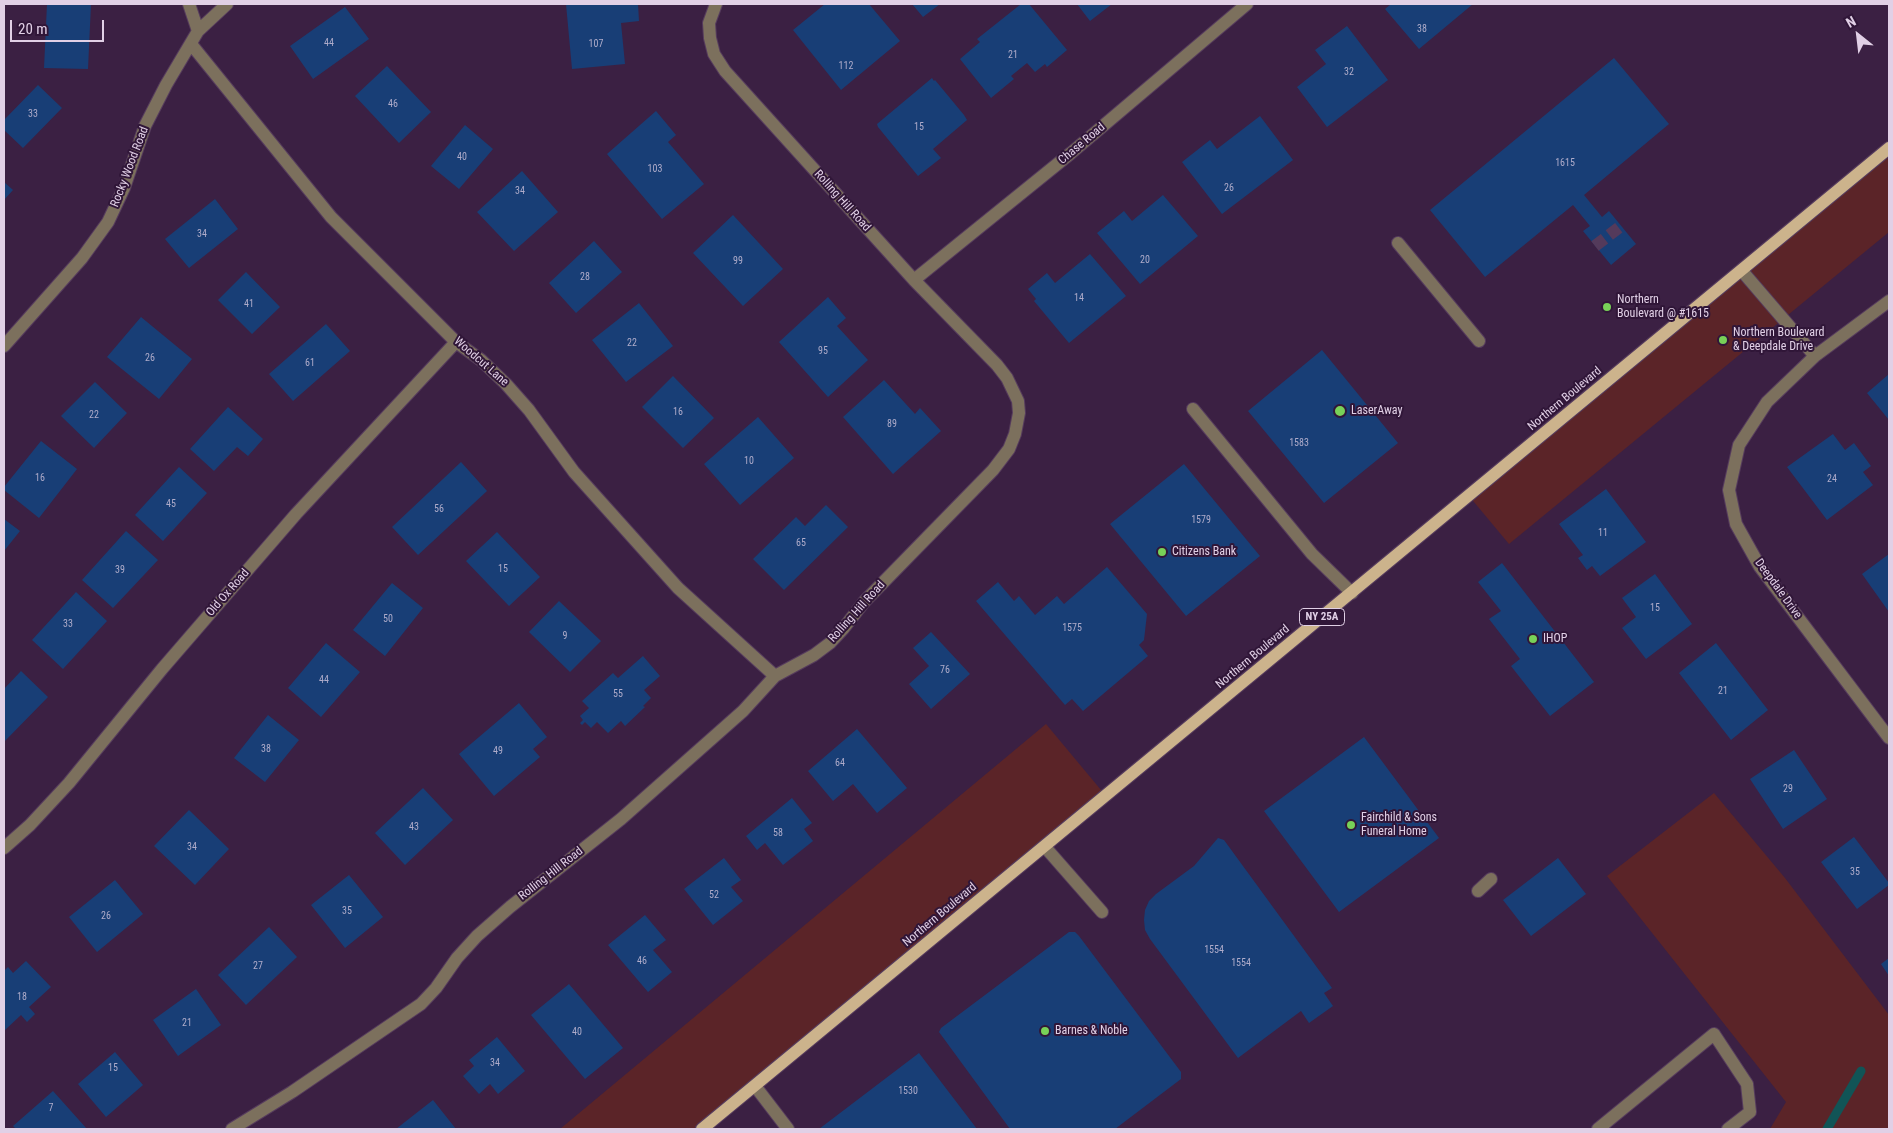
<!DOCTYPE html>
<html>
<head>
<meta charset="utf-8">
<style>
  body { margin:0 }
  #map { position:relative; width:1893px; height:1133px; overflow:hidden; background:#3b2043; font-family:"Roboto Condensed",sans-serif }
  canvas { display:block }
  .frame { position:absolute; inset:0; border:5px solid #e1d0e6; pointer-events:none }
  .north { position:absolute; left:1833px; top:10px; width:50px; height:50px; -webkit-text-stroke:4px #301638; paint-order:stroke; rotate:331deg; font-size:14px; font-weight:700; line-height:20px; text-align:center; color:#e1d0e6 }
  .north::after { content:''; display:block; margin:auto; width:18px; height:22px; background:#e1d0e6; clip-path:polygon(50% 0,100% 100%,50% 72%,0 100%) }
  .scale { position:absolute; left:10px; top:20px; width:94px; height:22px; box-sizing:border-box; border:2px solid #e1d0e6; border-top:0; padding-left:6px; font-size:15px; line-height:18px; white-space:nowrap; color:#e1d0e6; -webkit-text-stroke:4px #301638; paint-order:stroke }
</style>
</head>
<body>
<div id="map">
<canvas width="1893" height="1133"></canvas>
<div class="frame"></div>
<div class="north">N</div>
<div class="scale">20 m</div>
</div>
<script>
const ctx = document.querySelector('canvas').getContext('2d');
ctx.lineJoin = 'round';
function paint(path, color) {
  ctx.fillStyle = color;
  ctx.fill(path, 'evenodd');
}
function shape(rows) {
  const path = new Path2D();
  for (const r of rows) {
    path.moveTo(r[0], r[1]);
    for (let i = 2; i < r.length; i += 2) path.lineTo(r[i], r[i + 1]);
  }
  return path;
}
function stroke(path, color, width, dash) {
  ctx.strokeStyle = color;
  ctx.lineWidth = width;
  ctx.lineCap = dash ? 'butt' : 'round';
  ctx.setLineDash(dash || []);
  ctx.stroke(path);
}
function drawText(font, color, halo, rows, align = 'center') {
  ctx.font = font + ' "Roboto Condensed",sans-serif';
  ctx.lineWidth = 4;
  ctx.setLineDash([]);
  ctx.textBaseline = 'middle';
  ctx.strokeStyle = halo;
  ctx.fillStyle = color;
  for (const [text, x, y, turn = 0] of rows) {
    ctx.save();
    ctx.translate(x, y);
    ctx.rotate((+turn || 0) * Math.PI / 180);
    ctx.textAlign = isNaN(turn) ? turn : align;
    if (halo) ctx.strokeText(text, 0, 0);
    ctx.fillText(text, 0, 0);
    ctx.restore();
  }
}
paint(shape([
  [1889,148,1889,232,1509,544,1469,496],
  [1046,724,1106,796,702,1129,560,1129],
  [1714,793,1785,878,1889,1015,1889,1129,1770,1129,1786,1102,1607,876]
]), '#5b2428');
stroke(shape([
  [1827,1129,1861,1071]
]), '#115456', 9);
paint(shape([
  [47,4,91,4,88,69,44,68],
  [566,4,638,4,639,21,621,23,625,64,572,69],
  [825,4,869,4,900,41,841,90,793,30],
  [912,4,940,4,923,17],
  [1021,4,1029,4,1067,50,1047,67,1045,64,1035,72,1027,63,1011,76,1014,79,991,98,960,59,980,42,977,39],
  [1077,4,1112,4,1090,21],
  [1391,4,1473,4,1419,49,1385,9],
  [345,7,369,39,313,79,290,46],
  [1347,26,1388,80,1327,127,1297,87,1326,64,1315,50],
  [1614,58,1669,124,1584,195,1602,217,1609,211,1636,244,1611,265,1583,231,1590,226,1573,205,1485,277,1430,210],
  [387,66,431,112,399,143,355,96],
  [932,78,934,81,935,80,964,115,967,120,933,149,941,158,918,176,878,127,877,124],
  [38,85,62,108,23,148,4,130,4,120],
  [656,111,676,135,668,142,704,184,662,219,607,154],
  [1260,116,1293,160,1222,214,1182,162,1210,140,1217,149],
  [465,125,493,149,459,189,431,166],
  [522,171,558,212,514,251,477,212],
  [4,182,13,190,4,200],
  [1163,195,1198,236,1140,284,1097,233,1124,211,1132,221],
  [215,199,238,229,189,268,165,239],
  [733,215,783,269,743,306,693,253],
  [594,241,622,272,576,313,549,283],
  [1090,254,1126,296,1069,343,1034,301,1036,299,1028,289,1047,273,1055,283],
  [246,272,280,307,252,334,218,300],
  [828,297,846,318,837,326,868,360,828,397,779,342],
  [639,303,673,346,626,382,592,340],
  [141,317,192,359,159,399,107,357],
  [326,324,350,351,293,401,269,374],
  [1322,350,1398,443,1324,503,1248,411],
  [1889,374,1889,420,1867,393],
  [673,376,714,418,683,448,642,407],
  [884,380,915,414,920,408,941,431,893,474,843,417],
  [95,382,127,413,94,448,61,416],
  [228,407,263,439,248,456,237,447,214,471,190,449],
  [758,417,794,458,740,505,704,464],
  [1833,434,1845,450,1854,443,1871,466,1863,472,1873,485,1827,520,1787,467],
  [41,441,77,469,39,518,4,490,4,487],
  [461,462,487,491,418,555,392,527],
  [1184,464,1260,556,1186,616,1110,524],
  [179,467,207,493,163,541,135,515],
  [1606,489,1646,542,1600,576,1592,566,1587,570,1578,558,1583,555,1559,524],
  [826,505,848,527,784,590,753,559,796,517,805,526],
  [4,519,20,531,4,551],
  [126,531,158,560,113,608,82,580],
  [497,532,540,577,509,606,466,561],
  [1889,554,1889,612,1862,574],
  [1502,563,1594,682,1550,716,1511,666,1520,659,1489,619,1501,611,1478,582],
  [1107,567,1147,614,1144,640,1139,645,1148,656,1083,711,1072,699,1065,705,976,601,998,582,1014,601,1019,596,1035,615,1057,596,1064,604],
  [1655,574,1692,624,1646,659,1622,628,1636,617,1622,598],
  [392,583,423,608,385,656,353,630],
  [76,592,107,621,63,669,32,640],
  [559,601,601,641,570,672,529,632],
  [931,632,970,674,931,709,909,684,929,666,913,648],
  [326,643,360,672,321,717,288,688],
  [1716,643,1768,710,1731,740,1679,673],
  [643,656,660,676,644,690,651,698,643,706,645,707,625,726,621,721,608,733,597,722,591,728,585,722,582,725,580,723,583,720,580,716,589,708,582,701,613,673,618,678],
  [21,671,48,697,4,742,4,689],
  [519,703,547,737,533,749,540,757,494,796,459,754],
  [268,715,299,740,265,782,234,758],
  [857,729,907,788,877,813,853,784,833,801,808,771],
  [1364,737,1439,838,1339,912,1264,811],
  [1794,750,1827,799,1783,829,1750,779],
  [423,788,453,820,405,865,375,833],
  [792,798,812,823,804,829,813,841,783,865,765,843,757,850,746,836],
  [189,810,229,849,195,885,154,846],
  [1854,837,1889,883,1889,885,1857,909,1821,862],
  [1218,838,1224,840,1332,988,1324,993,1333,1006,1309,1023,1301,1011,1238,1058,1150,939,1145,930,1144,920,1145,910,1149,901,1156,894,1194,866],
  [724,858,741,880,731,887,743,901,713,925,684,889],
  [1558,858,1586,894,1531,936,1503,900],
  [349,875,383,917,345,948,311,905],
  [115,880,143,914,97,952,69,917],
  [645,915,666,940,653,950,672,972,648,992,608,945],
  [269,927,297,957,246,1005,218,975],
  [1069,932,1075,932,1079,936,1181,1072,1181,1079,1115,1129,1010,1129,939,1032,941,1028],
  [1889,958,1889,976,1881,964],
  [26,961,51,987,29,1007,35,1014,27,1022,21,1015,4,1031,4,971,8,967,13,973],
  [569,984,623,1048,585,1079,531,1015],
  [196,989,221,1025,178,1056,153,1020],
  [497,1037,525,1071,498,1094,490,1084,479,1094,463,1076,474,1066,469,1060],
  [115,1052,143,1085,106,1117,78,1084],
  [919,1053,977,1129,819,1129],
  [53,1091,87,1129,16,1129,13,1126],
  [433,1100,456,1129,396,1129]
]), '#183e76');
stroke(shape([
  [1595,246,1621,226]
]), '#543a5b', 12, [12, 6]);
const minor = shape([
  [189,4,198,31],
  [191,44,331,217,456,342,481,360,506,384,529,410,574,472,678,588,775,676],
  [1398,243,1479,341],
  [1742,271,1815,356],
  [914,280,1071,153,1247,4],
  [1889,301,1815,356,1767,402,1739,445,1729,490,1736,524,1760,567,1889,738],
  [4,346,82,258,108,222,124,188,145,126,166,85,198,31,227,4],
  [1193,409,1312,554,1352,593],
  [1045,847,1102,912],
  [4,848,30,825,69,783,162,669,296,514,456,342],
  [1478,891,1491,879],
  [755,1086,788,1129],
  [232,1129,292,1092,421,1004,436,988,457,958,477,936,510,907,621,819,743,711,775,676,814,655,830,643,843,629,864,602,993,470,1009,449,1015,434,1019,413,1018,401,1007,378,997,365,914,280,725,71,714,54,710,38,709,23,716,4],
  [1598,1129,1714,1034,1747,1084,1750,1112,1728,1129]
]);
const major = shape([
  [702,1129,1889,148]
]);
stroke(minor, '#563c5d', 14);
stroke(major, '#563c5d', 14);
stroke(minor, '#7c705d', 12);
stroke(major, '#ccb38c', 12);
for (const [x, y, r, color] of [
  [1607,307,5,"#78d158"],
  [1723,340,5,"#78d158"],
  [1340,411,6,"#78d158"],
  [1162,552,5,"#78d158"],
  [1533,639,5,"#78d158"],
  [1351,825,5,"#78d158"],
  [1045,1031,5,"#78d158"]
]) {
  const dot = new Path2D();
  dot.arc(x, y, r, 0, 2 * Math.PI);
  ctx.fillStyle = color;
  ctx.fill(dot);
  stroke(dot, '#301638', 2);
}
drawText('10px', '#afacca', null, [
  ["38",1422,29],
  ["44",329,43],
  ["107",596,44],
  ["21",1013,55],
  ["112",846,66],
  ["32",1349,72],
  ["46",393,104],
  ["33",33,114],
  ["15",919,127],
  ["40",462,157],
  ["1615",1565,163],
  ["103",655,169],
  ["26",1229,188],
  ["34",520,191],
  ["34",202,234],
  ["20",1145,260],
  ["99",738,261],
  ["28",585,277],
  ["14",1079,298],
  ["41",249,304],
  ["22",632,343],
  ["95",823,351],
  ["26",150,358],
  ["61",310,363],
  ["16",678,412],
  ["22",94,415],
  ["89",892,424],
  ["1583",1299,443],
  ["10",749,461],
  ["16",40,478],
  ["24",1832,479],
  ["45",171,504],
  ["56",439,509],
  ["1579",1201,520],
  ["11",1603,533],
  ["65",801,543],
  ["15",503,569],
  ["39",120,570],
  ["15",1655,608],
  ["50",388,619],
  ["33",68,624],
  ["1575",1072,628],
  ["9",565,636],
  ["76",945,670],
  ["44",324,680],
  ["21",1723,691],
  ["55",618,694],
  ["38",266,749],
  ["49",498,751],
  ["64",840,763],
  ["29",1788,789],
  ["43",414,827],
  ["58",778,833],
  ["34",192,847],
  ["35",1855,872],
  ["52",714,895],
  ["35",347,911],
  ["26",106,916],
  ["1554",1214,950],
  ["46",642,961],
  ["1554",1241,963],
  ["27",258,966],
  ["18",22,997],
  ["21",187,1023],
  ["40",577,1032],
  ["34",495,1063],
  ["15",113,1068],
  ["1530",908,1091],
  ["7",51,1108]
]);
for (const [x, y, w] of [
  [1322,617,45]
]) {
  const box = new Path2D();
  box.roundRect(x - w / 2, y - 8.5, w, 17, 4);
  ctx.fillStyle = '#301638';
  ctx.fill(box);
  stroke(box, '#e1d0e6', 1);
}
drawText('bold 11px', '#e1d0e6', null, [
  ["NY 25A",1322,617]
]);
drawText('12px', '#e1d0e6', '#301638', [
  ["Chase Road",1082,144,-40],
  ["Rocky Wood Road",130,167,-69],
  ["Rolling Hill Road",842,201,48],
  ["Woodcut Lane",481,362,41],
  ["Northern Boulevard",1565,399,-40],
  ["Deepdale Drive",1778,589,54],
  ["Old Ox Road",228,593,-49],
  ["Rolling Hill Road",857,612,-48],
  ["Northern Boulevard",1253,657,-40],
  ["Rolling Hill Road",551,874,-38],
  ["Northern Boulevard",940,915,-40]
]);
drawText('12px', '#e1d0e6', '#301638', [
  ["Northern",1617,300],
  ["Boulevard @ #1615",1617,314],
  ["Northern Boulevard",1733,333],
  ["& Deepdale Drive",1733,347],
  ["LaserAway",1351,411],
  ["Citizens Bank",1172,552],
  ["IHOP",1543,639],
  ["Fairchild & Sons",1361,818],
  ["Funeral Home",1361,832],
  ["Barnes & Noble",1055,1031]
], 'left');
</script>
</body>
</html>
